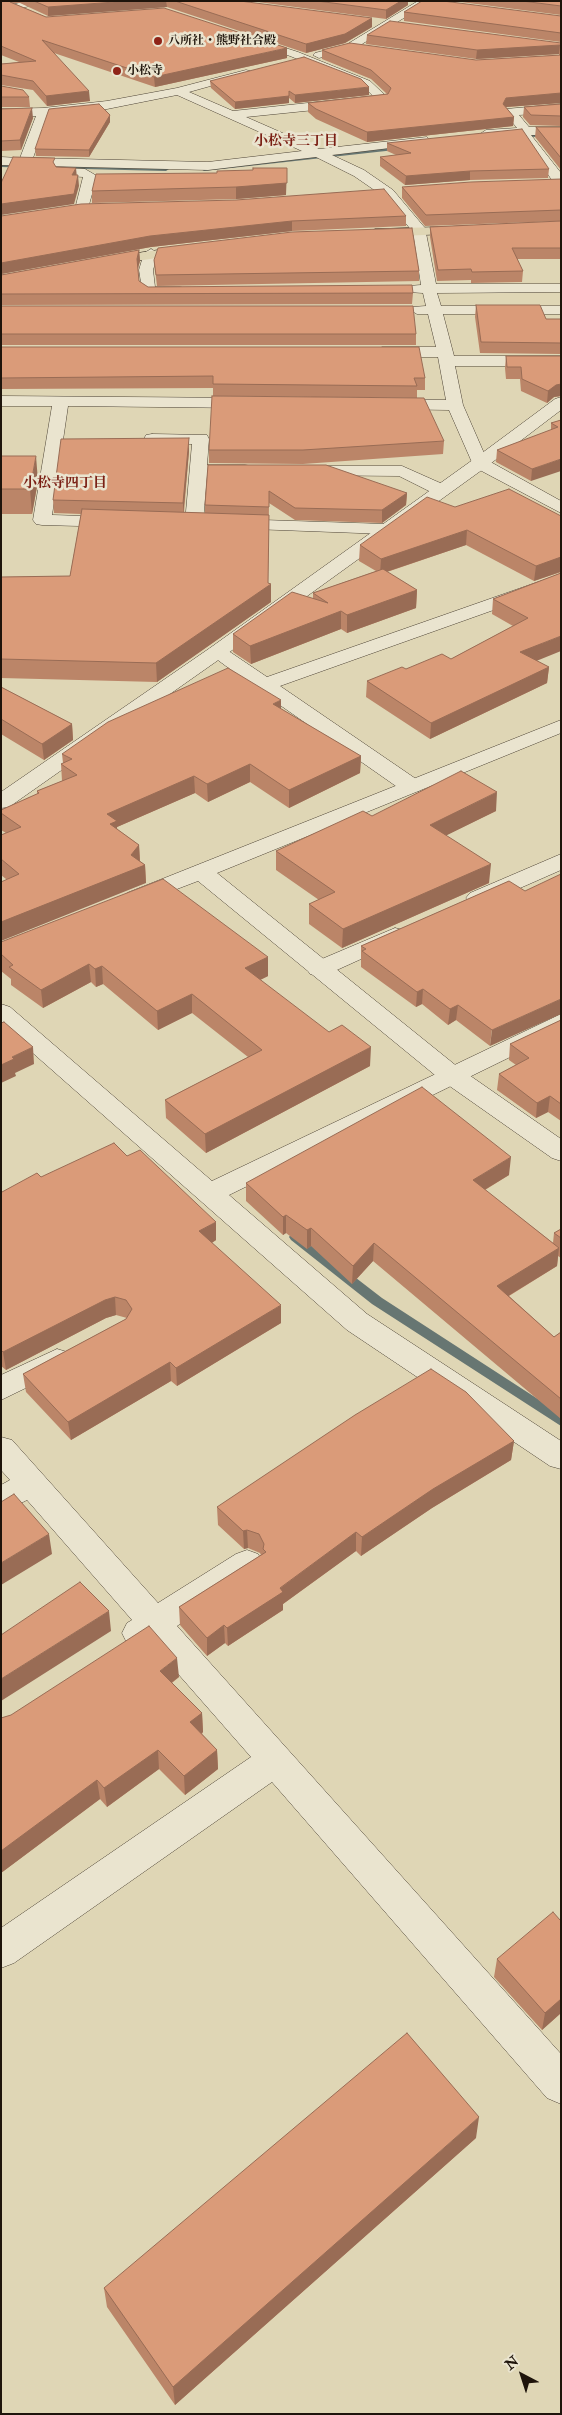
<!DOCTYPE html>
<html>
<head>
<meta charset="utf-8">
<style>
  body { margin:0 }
  #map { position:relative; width:562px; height:2415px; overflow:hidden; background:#dfd6b5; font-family:"IM FELL Double Pica",serif }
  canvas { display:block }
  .frame { position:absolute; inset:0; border:2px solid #1e140b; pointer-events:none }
  .north { position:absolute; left:497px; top:2350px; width:50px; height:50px; -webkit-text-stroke:4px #eae4cf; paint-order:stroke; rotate:320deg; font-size:14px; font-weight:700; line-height:20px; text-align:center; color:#1e140b }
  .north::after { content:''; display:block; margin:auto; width:18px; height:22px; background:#1e140b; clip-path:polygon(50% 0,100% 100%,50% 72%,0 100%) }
</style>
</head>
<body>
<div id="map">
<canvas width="562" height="2415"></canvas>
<div class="frame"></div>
<div class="north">N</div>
</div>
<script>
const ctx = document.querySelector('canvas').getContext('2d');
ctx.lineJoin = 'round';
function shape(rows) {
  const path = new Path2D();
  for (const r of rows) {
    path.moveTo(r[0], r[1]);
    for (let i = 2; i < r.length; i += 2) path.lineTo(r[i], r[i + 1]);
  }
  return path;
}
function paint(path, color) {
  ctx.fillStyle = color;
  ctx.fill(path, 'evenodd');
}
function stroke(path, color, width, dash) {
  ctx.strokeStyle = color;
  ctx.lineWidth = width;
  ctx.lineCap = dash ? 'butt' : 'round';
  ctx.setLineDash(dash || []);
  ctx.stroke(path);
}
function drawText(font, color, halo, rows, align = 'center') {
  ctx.font = font + ' "IM FELL Double Pica","Noto Serif JP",serif';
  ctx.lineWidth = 5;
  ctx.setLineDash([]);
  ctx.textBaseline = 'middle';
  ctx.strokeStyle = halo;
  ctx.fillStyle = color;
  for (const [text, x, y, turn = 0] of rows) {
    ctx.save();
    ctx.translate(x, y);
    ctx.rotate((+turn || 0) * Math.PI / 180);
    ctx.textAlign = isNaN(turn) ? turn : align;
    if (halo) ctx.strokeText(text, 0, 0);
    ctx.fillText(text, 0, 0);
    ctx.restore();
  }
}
paint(shape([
  [514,133,561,134,561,138,512,136,514,133],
  [402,146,404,149,204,171,201,169,402,146],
  [1,163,166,167,169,169,166,171,1,167,1,163],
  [295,1233,299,1234,382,1298,561,1414,561,1426,372,1304,291,1240,289,1237,291,1234,295,1233]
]), '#677672');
const minor = shape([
  [28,1,50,1,1,13,1,7,28,1],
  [418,1,431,1,354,49,319,58,313,55,315,53,346,45,418,1],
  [251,37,298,52,370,81,389,99,383,103,246,117,319,149,427,137,429,140,423,144,332,155,364,170,393,190,425,228,436,284,561,284,561,292,437,293,441,306,561,306,561,314,443,314,454,356,561,356,561,366,455,366,463,405,487,460,561,501,561,513,474,467,449,410,389,409,383,407,381,404,383,401,389,399,446,400,438,357,382,357,374,352,382,347,436,347,428,314,417,314,410,310,412,307,426,306,423,293,408,292,406,289,408,286,421,285,413,232,383,196,354,176,316,157,208,170,1,165,1,157,20,158,36,116,1,117,1,109,43,108,107,101,177,88,246,70,250,71,252,73,250,75,189,92,233,111,373,96,362,85,290,56,247,42,245,40,251,37],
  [177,95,302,151,208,162,33,158,48,115,107,109,177,95],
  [561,104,561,112,519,115,529,127,561,127,561,135,531,135,561,173,561,187,556,186,523,138,527,135,486,138,480,134,486,130,517,128,504,112,506,109,561,104],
  [62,168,85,169,97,176,87,212,77,212,75,209,83,177,57,175,56,172,57,169,62,168],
  [151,249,158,253,153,270,155,287,180,287,185,288,187,291,185,294,143,295,139,270,144,253,151,249],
  [1,396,248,398,254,400,256,403,254,406,248,408,68,406,52,515,117,517,123,518,126,522,123,526,117,527,42,525,36,524,33,520,52,406,1,406,1,396],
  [152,434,207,435,209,439,207,465,245,465,251,466,254,470,251,474,245,475,207,475,203,523,200,527,188,527,185,523,192,444,146,443,144,439,146,435,152,434],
  [303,466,402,466,447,486,450,490,447,494,435,494,399,476,297,475,294,471,297,467,303,466],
  [232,519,386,524,392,525,395,529,392,533,386,534,226,528,223,524,226,520,232,519],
  [561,574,561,586,280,686,419,781,422,786,419,791,411,792,403,791,257,689,207,652,210,648,217,646,224,648,267,677,561,574],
  [561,854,561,870,486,903,478,905,470,903,466,898,470,893,561,854],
  [395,928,403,930,407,935,403,940,328,974,319,976,310,974,307,969,310,964,395,928],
  [1,1004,10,1007,212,1181,561,1014,561,1032,229,1195,367,1314,561,1441,561,1469,550,1466,347,1330,1,1025,1,1004],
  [57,1349,67,1352,72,1360,67,1368,1,1400,1,1375,57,1349],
  [1,1437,12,1440,158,1603,236,1554,247,1550,258,1554,263,1563,258,1572,177,1626,561,2054,561,2104,547,2098,272,1782,14,1963,1,1968,1,1928,251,1757,151,1643,139,1647,127,1643,122,1633,127,1623,132,1620,27,1500,1,1513,1,1485,10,1480,1,1470,1,1437]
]);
const tertiary = shape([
  [561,397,561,410,486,467,224,656,9,807,1,808,1,792,210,648,474,459,555,399,561,397],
  [561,720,561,733,217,873,459,1068,561,1139,561,1161,552,1158,441,1080,198,881,135,905,127,903,123,898,127,893,561,720]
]);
const primary = shape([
  [467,226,472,227,474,230,472,233,375,237,368,233,375,229,467,226],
  [193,245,200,249,198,252,102,266,95,262,102,258,193,245]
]);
stroke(minor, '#4e4436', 1);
stroke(tertiary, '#4e4436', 1);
stroke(primary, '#1e140b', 1);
paint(minor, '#eae4cf');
paint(tertiary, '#eae4cf');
paint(primary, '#dfd6b5');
paint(shape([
  [1,1,240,1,372,27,345,43,306,53,167,7,48,16,20,3,13,3,46,17,287,58,155,87,54,53,90,101,47,106,33,90,1,85,1,64,19,62,1,55],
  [250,1,408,1,408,5,386,19],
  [453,1,561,1,561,15],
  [404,12,561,16,561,42,404,21],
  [367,35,561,43,561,103,506,107,514,117,513,126,367,142,316,119,308,112,308,103,387,94,371,79,322,59,322,50,476,60,559,55,559,54,476,59,366,44],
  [210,81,369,95,295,103,289,98,289,103,235,109,211,88],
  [1,86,29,97,30,107,1,107],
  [561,104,561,126,530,125,523,117,524,107],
  [1,109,33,118,21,150,1,151],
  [110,115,110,122,89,157,36,156,35,149],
  [536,127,561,127,561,170,535,137],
  [387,143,549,169,548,178,470,180,405,185,380,166,380,157,396,155,387,151],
  [217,173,286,195,236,199,92,203,92,191],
  [561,179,561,221,425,226,402,198,402,187],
  [1,216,406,216,406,226,292,231,151,247,1,274],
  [561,221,561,259,517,259,523,271,522,282,471,283,471,280,437,281,430,237,430,227],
  [139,250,140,261,138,269,139,281,148,287,413,293,412,304,1,305,1,275],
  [154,260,419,271,419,281,157,286],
  [476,305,546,319,561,319,561,354,480,353,475,317],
  [1,306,416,334,416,345,1,345],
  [1,347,425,378,425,390,417,390,417,398,213,396,213,388,1,389],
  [506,356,561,356,561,396,554,397,547,403,521,391,520,379,506,379,505,368],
  [561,420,531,481,496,462,497,450,551,430,551,423],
  [444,441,443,454,303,464,209,463,209,450],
  [189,451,184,512,205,513,205,505,208,465,407,493,406,505,382,523,295,520,269,503,268,583,271,602,157,682,1,678,1,577,70,576,81,514,54,513,53,500],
  [1,456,38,481,32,514,1,514],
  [455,507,561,516,561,572,534,581,466,545,387,572,417,590,416,608,347,633,341,629,251,664,233,652,233,634,313,598,313,593,376,571,359,561,360,545],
  [561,573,537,661,549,667,547,683,430,739,366,697,367,681,406,669,451,659,513,626,492,614,493,599],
  [1,687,72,724,73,740,44,760,1,734],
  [281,709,361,756,360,773,289,808,250,782,208,802,195,793,117,827,117,829,139,845,140,861,145,865,146,883,6,879,1,875,1,835,6,833,1,830,1,810,37,794,37,791,62,781,61,764,63,763,62,754],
  [496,811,446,835,489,883,342,948,309,924,309,904,319,900,276,870,276,851,372,816],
  [509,881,490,1046,456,1020,448,1025,422,1004,416,1007,361,967,361,946],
  [1,942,268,957,268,976,260,980,370,1066,206,1153,166,1118,165,1100,248,1057,192,1013,158,1030,103,984,96,987,91,982,43,1008,11,985,11,979,1,971],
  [561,1020,561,1121,548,1112,536,1118,497,1090,499,1074,516,1065,509,1060,510,1044],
  [127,1156,216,1240,212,1243,281,1323,177,1386,171,1381,71,1440,26,1392,23,1374,126,1319,127,1318,116,1315,106,1318,6,1370,1,1366,1,1191,2,1192,41,1177],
  [509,1175,485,1190,553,1243,554,1233,561,1229,561,1258,558,1256,557,1266,509,1296,554,1337,561,1332,561,1419,373,1261,352,1284,311,1246,307,1249,286,1233,283,1235,246,1201,246,1183],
  [514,1441,511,1460,432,1508,361,1556,356,1551,283,1604,283,1610,228,1646,225,1643,207,1656,180,1625,179,1607,261,1555,260,1553,248,1548,244,1549,218,1525,217,1507],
  [179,1677,172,1683,202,1713,203,1732,202,1734,217,1750,218,1769,185,1795,159,1769,107,1807,100,1799,1,1873,1,1718],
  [560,1920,561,2013,542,2030,494,1977,497,1959],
  [476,2138,175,2405,107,2307,104,2288]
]), '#bb8568');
paint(shape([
  [128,1,166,1,167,7,48,16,48,7],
  [401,1,408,1,408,5,386,19,386,10],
  [372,18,372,27,345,43,306,53,306,44],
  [560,45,559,54,476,59,477,50],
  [287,48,287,58,155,87,154,77],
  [369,87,369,95,295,103,295,95],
  [89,91,90,101,47,106,46,96],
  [561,93,561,103,506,107,503,104,506,98],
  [289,96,289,103,235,109,235,102],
  [32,108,33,118,21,150,20,140],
  [110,115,110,122,89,157,89,150],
  [514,117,513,126,367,142,367,132],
  [76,168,77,178,72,175],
  [287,168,286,195,236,199,236,187],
  [470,171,470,180,405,185,406,176],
  [78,175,79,186,74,204,1,215,1,204],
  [292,221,292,231,151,247,1,274,1,263,150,236],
  [139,250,140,261,137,270,137,259],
  [561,384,561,396,554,397,547,403,548,391,556,385],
  [189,438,189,451,183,516,183,503],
  [36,456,38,481,32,514,30,489],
  [561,459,561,471,531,481,532,469],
  [407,493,406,505,382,523,382,510],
  [467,530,466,545,380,574,381,559],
  [561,557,560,572,534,581,536,566],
  [271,584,271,602,157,682,156,663],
  [417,590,416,608,347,633,347,615],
  [341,611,341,629,251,664,250,646],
  [561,636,561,651,519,668,520,652],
  [549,667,547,683,430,739,431,723],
  [281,700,281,717,273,704],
  [72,724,73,740,44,760,42,744],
  [361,756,360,773,289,808,289,790],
  [250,764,250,782,208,802,207,784],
  [194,776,195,793,117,827,118,839,112,841,107,814],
  [497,792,496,811,429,844,430,825],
  [139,845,140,863,145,865,146,883,1,941,1,922,131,855],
  [491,864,489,883,342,948,343,929],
  [268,957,268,976,246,987,245,968],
  [89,964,91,982,43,1008,41,990],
  [102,966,103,984,96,987,95,969],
  [423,989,422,1004,416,1007,417,992],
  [192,994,192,1013,158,1030,157,1011],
  [561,999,561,1014,490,1046,492,1030],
  [458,1005,456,1020,448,1025,450,1009],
  [33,1047,34,1064,15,1073,16,1076,1,1083,1,1065,12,1057],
  [371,1047,370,1066,206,1153,205,1134],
  [550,1096,548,1112,536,1118,537,1103],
  [511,1157,509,1175,471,1198,473,1180],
  [286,1215,286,1233,283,1235,283,1217],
  [216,1222,216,1240,200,1250,199,1231],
  [311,1228,311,1246,307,1249,307,1230],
  [374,1243,373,1261,352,1284,353,1266],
  [559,1248,557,1266,495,1304,497,1286],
  [115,1297,116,1315,106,1318,6,1370,3,1352,105,1300],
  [281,1305,281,1323,177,1386,176,1368],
  [170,1362,171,1381,71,1440,68,1422],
  [514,1441,511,1460,432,1508,361,1556,362,1537,433,1489],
  [247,1530,248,1548,244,1549,243,1531],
  [356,1532,356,1551,283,1604,283,1610,228,1646,227,1628],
  [49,1534,52,1554,1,1585,1,1563],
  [109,1611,111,1631,1,1701,1,1679],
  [224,1625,225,1643,207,1656,207,1638],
  [177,1658,179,1677,161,1690,160,1671],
  [202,1713,203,1732,191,1741,190,1722],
  [158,1750,159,1769,107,1807,104,1788],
  [217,1750,218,1769,185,1795,184,1776],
  [97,1780,100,1799,1,1873,1,1851],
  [561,1999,561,2013,542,2030,545,2013],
  [479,2117,476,2138,175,2405,173,2387]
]), '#996c55');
const building = shape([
  [1,1,10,1,10,2,46,17,164,8,287,48,154,77,42,40,89,91,46,96,33,81,1,75,1,64,36,61,1,46,1,1],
  [34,1,128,1,48,7,34,1],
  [175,1,240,1,372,18,345,34,306,44,175,1],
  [317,1,401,1,386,10,317,1],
  [422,1,443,1,561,16,561,33,404,12,422,1],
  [522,1,561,1,561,6,522,1],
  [390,21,561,43,561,47,560,45,477,50,367,35,390,21],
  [350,43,476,60,561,55,561,93,506,98,503,104,514,117,367,132,316,109,308,103,388,94,391,88,371,70,322,50,350,43],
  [304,57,361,79,369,87,295,95,289,91,289,96,235,102,210,81,304,57],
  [1,86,23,90,29,97,1,97,1,86],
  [99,104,110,115,89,150,35,149,49,109,99,104],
  [561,104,561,116,531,115,524,107,561,104],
  [32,108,20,140,1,141,1,109,32,108],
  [536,127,561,127,561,158,536,127],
  [522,129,549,169,470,171,406,176,380,157,411,153,387,143,522,129],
  [13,157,55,158,53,162,56,167,76,168,72,175,78,175,74,194,1,204,1,183,13,157],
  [253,168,287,168,287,183,236,187,92,191,96,174,217,173,217,171,253,170,253,168],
  [561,179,561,210,426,215,402,187,471,182,561,179],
  [384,189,406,216,292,221,150,236,1,263,1,216,81,204,236,200,384,189],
  [561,221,561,248,512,248,523,271,472,272,471,269,438,270,430,227,561,221],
  [412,228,419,271,156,275,154,260,158,248,292,232,412,228],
  [139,250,137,259,139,281,148,287,412,285,413,293,1,294,1,275,139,250],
  [476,305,540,305,546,319,561,319,561,343,481,342,476,305],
  [1,306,413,306,416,334,1,334,1,306],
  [1,347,419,347,425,378,414,378,417,386,213,384,213,376,1,378,1,347],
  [506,356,561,356,561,384,556,385,548,391,522,379,521,367,507,367,506,356],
  [212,396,424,398,444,441,303,450,209,450,212,396],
  [561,420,561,459,532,469,497,450,558,427,551,423,561,420],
  [189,438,183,503,53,500,61,439,189,438],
  [1,456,36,456,30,489,1,489,1,456],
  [208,465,326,465,407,493,382,510,295,508,269,491,269,507,205,505,208,465],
  [509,489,561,516,561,557,536,566,467,530,381,559,360,545,427,497,455,507,509,489],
  [82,509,269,515,268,583,271,584,156,663,1,659,1,577,70,576,82,509],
  [383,569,417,590,347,615,341,611,250,646,233,634,292,592,328,603,313,593,383,569],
  [561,573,561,636,520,652,549,667,431,723,367,681,402,667,406,669,442,654,451,659,528,618,493,599,561,573],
  [228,668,281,700,273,704,361,756,289,790,250,764,207,784,194,776,107,814,117,821,110,824,139,845,131,855,145,865,1,922,1,882,19,874,1,859,1,835,21,827,1,813,1,810,39,793,37,791,77,775,61,764,72,759,62,754,108,722,228,668],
  [1,687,72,724,42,744,1,719,1,687],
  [461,771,497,792,430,825,491,864,343,929,309,904,335,892,276,851,363,811,372,816,461,771],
  [561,874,561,999,492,1030,458,1005,450,1009,423,989,417,992,362,951,366,949,361,946,509,881,525,891,561,874],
  [163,879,268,957,245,968,329,1032,342,1025,371,1047,205,1134,165,1100,262,1050,192,994,157,1011,102,966,95,969,89,964,41,990,9,967,13,965,1,954,1,942,163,879],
  [561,1020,561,1104,550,1096,537,1103,499,1074,529,1058,510,1044,561,1020],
  [4,1022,33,1047,12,1057,14,1059,1,1065,1,1023,4,1022],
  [422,1087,511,1157,473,1180,559,1248,497,1286,554,1337,561,1332,561,1399,374,1243,353,1266,311,1228,307,1230,286,1215,283,1217,246,1183,422,1087],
  [114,1143,127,1156,140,1150,216,1222,199,1231,281,1305,176,1368,170,1362,68,1422,23,1374,126,1319,132,1309,126,1300,115,1297,105,1300,3,1352,1,1350,1,1191,2,1192,37,1173,41,1177,114,1143],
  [561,1229,561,1238,554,1233,561,1229],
  [431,1369,466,1392,514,1441,433,1489,362,1537,356,1532,280,1588,283,1592,227,1628,224,1625,207,1638,179,1607,266,1552,263,1549,264,1544,259,1534,247,1530,243,1531,217,1507,355,1415,431,1369],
  [14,1494,49,1534,1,1563,1,1502,14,1494],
  [80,1582,109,1611,1,1679,1,1635,80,1582],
  [149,1626,177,1658,160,1671,202,1713,190,1722,217,1750,184,1776,158,1750,104,1788,97,1780,1,1851,1,1718,11,1715,149,1626],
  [553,1912,560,1920,561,1919,561,1999,545,2013,497,1959,553,1912],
  [407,2033,479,2117,173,2387,104,2288,407,2033]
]);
paint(building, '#da9b79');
stroke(building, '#996c55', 1);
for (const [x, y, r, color] of [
  [158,41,5,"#8f2418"],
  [117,71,5,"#8f2418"]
]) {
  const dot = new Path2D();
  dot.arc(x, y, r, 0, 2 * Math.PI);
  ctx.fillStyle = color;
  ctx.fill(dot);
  stroke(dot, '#eae4cf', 2);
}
drawText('bold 12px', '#1e140b', '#eae4cf', [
  ["八所社・熊野社合殿",168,41],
  ["小松寺",127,71]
], 'left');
drawText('bold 14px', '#7a1f14', '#eae4cf', [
  ["小松寺三丁目",296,142],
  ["小松寺四丁目",65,484]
]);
</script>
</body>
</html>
